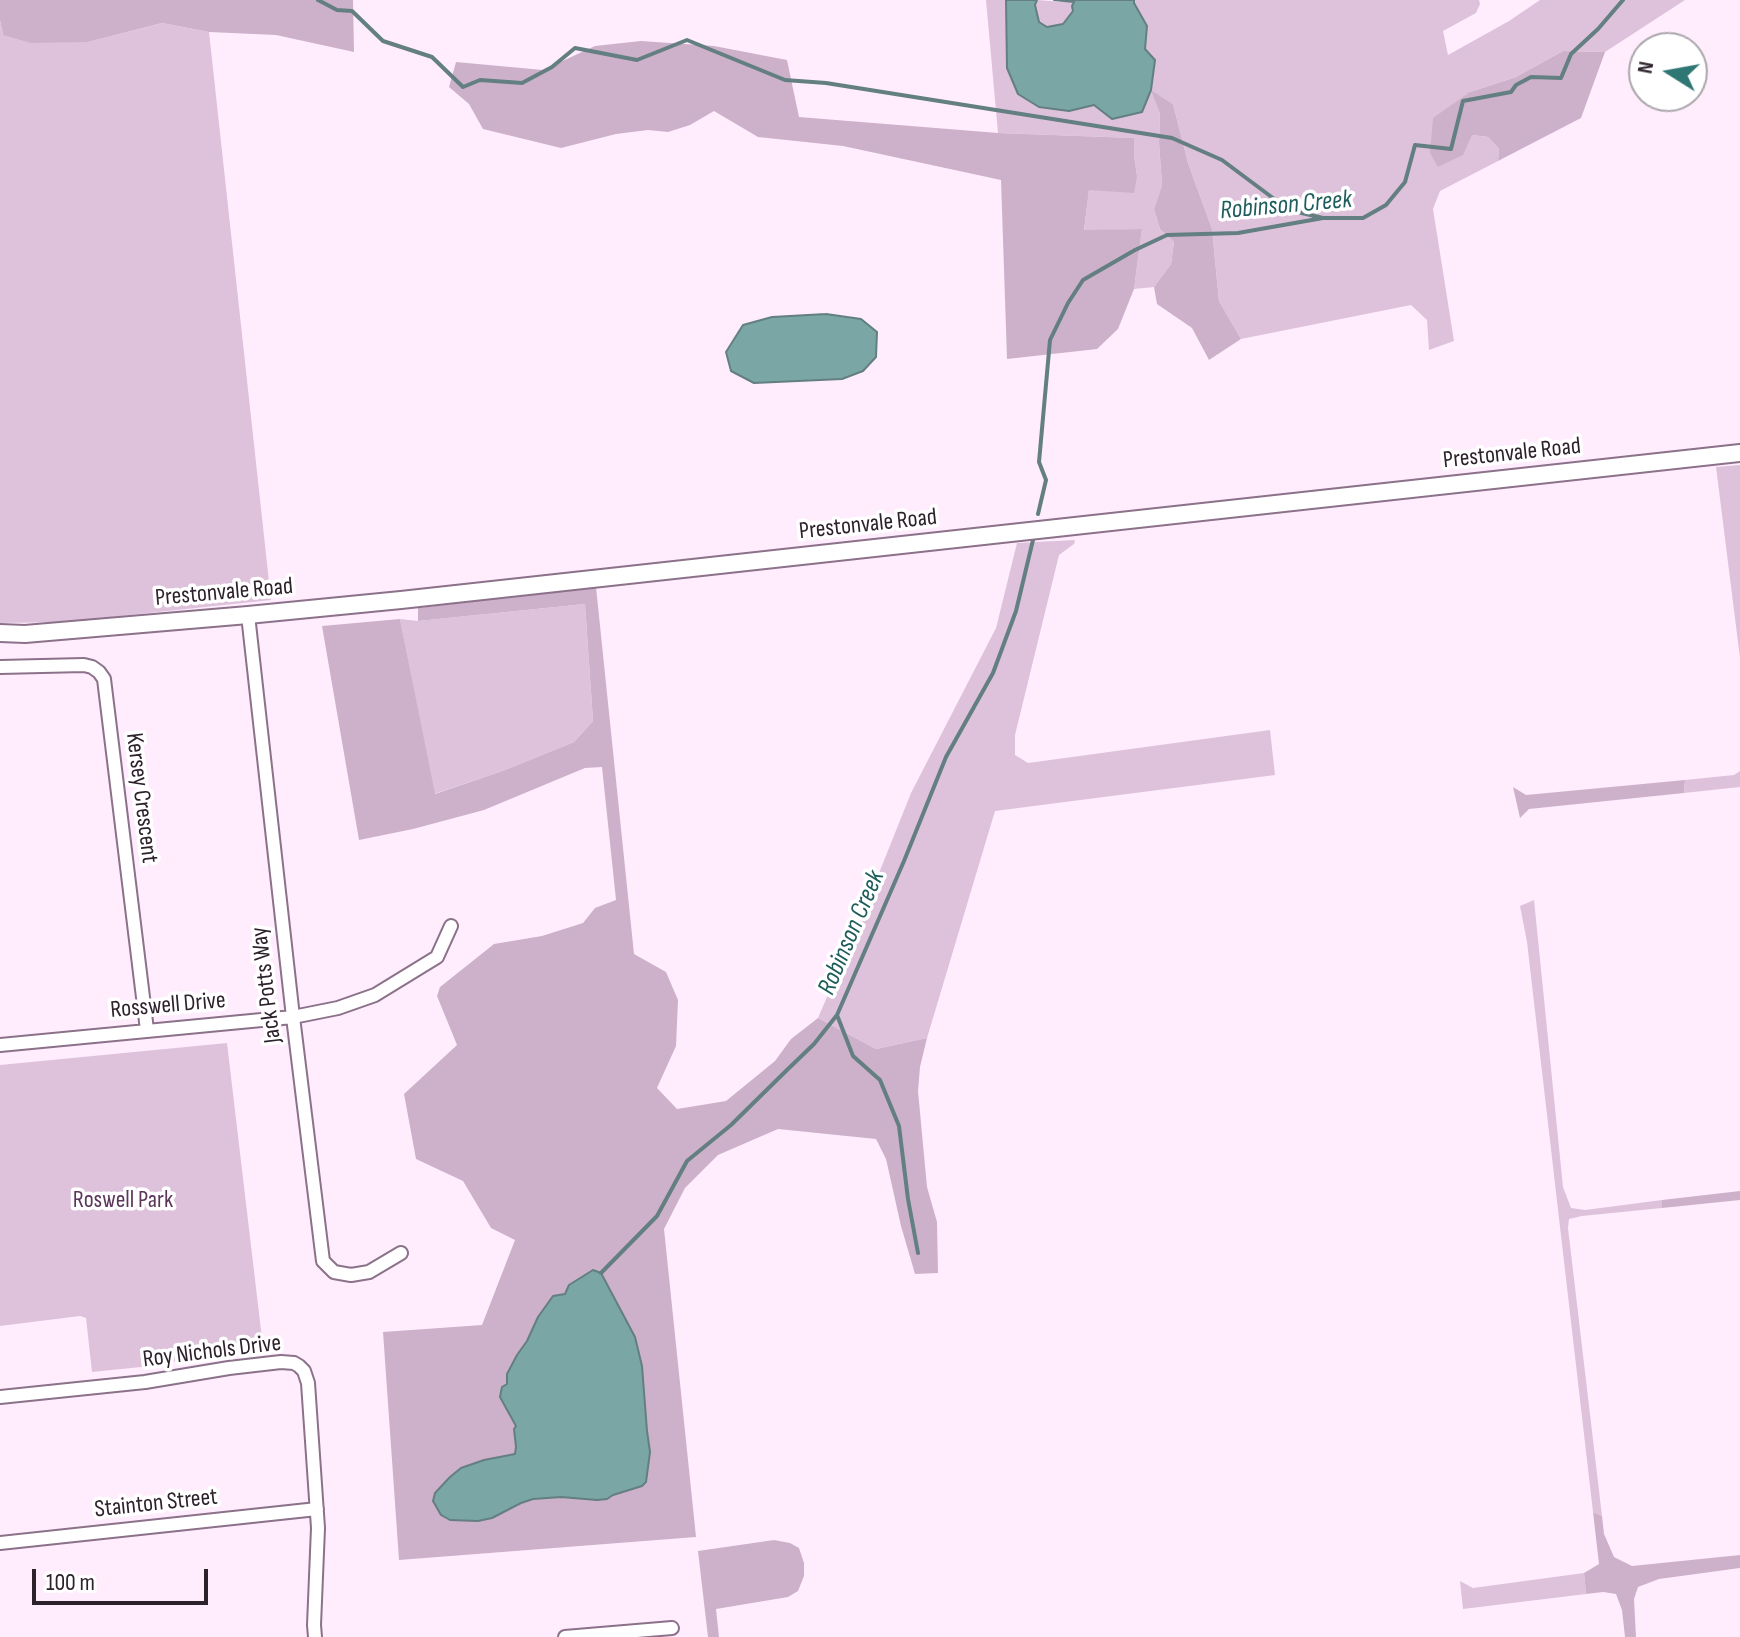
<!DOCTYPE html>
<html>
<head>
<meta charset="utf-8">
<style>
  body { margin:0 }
  #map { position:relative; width:1740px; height:1637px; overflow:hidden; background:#ffedfe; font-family:"Sofia Sans Condensed",sans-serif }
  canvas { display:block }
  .north { position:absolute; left:1628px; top:32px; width:80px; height:80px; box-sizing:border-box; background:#fff; border:2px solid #aba7ab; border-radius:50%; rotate:281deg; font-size:22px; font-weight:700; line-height:32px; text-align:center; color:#2d222c }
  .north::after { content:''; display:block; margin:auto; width:28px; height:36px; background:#2e7775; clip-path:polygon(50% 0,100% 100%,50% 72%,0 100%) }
  .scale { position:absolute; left:32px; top:1569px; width:176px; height:36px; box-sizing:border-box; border:4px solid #2d222c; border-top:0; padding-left:10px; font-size:24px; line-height:28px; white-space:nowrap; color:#2d222c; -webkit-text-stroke:6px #fff; paint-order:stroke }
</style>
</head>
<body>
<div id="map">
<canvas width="1740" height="1637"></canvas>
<div class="north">N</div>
<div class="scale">100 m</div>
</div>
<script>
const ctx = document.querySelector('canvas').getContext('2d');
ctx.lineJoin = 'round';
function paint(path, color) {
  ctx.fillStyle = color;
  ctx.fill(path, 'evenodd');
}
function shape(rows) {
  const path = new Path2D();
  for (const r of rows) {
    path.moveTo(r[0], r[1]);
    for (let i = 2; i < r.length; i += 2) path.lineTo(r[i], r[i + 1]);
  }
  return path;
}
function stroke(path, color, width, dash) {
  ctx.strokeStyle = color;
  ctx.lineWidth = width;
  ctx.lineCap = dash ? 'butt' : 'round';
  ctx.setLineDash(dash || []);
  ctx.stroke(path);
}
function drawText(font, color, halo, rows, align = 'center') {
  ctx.font = font + ' "Sofia Sans Condensed",sans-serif';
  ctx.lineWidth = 7;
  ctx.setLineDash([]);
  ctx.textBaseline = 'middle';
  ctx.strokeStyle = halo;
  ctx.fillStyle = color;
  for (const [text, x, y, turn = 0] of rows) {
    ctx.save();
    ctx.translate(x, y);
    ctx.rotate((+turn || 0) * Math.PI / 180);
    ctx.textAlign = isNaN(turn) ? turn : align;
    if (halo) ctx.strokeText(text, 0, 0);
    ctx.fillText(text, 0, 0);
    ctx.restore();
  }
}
paint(shape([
  [986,0,1006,0,1007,68,1069,111,1094,105,1144,49,1147,26,1134,3,1134,0,1479,0,1480,4,1476,13,1443,31,1448,55,1509,21,1540,0,1685,0,1605,52,1563,51,1516,77,1470,92,1472,135,1488,137,1499,149,1498,161,1440,191,1433,209,1454,341,1429,350,1427,320,1411,305,1241,339,1219,301,1212,229,1188,163,1173,104,1152,91,1160,114,1159,143,1162,185,1154,209,1160,229,1174,242,1171,264,1154,287,1134,289,1142,229,1084,231,1089,189,1137,176,1134,155,1134,138,998,133],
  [1037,0,1064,2,1069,0,1075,2,1073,11,1063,24,1047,27,1039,22,1035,5],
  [0,20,3,35,88,42,162,23,209,32,271,600,64,622,0,623],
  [1740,465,1740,658,1716,467],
  [1075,540,1074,544,1059,555,1015,735,1015,755,1028,763,1270,730,1275,775,995,811,927,1038,876,1049,818,1018,865,908,911,793,996,628,1017,543],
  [585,604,593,721,574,742,505,770,434,794,400,619,418,621],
  [1740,771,1740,787,1684,793,1685,780,1734,775],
  [1534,900,1563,1187,1571,1208,1585,1210,1662,1200,1662,1208,1582,1216,1569,1219,1568,1228,1602,1516,1593,1512,1527,942,1520,906],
  [227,1043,263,1347,141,1367,92,1372,86,1318,80,1316,0,1326,0,1065],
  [1584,1573,1586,1594,1463,1609,1460,1581,1473,1588]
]), '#dec2dc');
paint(shape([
  [0,0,353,0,354,52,276,35,209,32,162,23,88,42,31,43,3,35,0,20],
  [641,41,714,46,787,60,799,117,998,133,1134,138,1134,155,1137,176,1134,193,1089,190,1084,230,1142,229,1134,289,1118,329,1097,349,1007,359,1001,180,843,146,758,137,714,111,690,125,668,132,648,130,616,134,561,148,483,129,469,104,449,87,456,62,543,70,595,46],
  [1563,51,1605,52,1581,118,1498,161,1499,149,1488,137,1472,135,1463,155,1438,167,1430,153,1433,118,1470,92,1516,77],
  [1151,90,1173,104,1188,163,1212,229,1219,301,1241,339,1209,360,1192,328,1157,304,1154,287,1171,264,1174,242,1160,229,1154,209,1162,185,1159,143,1160,114],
  [596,587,634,954,666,972,678,1000,676,1046,657,1088,677,1109,726,1101,775,1061,791,1039,818,1018,876,1049,927,1038,920,1067,918,1091,927,1187,937,1222,938,1273,915,1274,901,1226,886,1159,876,1139,778,1129,718,1155,685,1188,664,1229,696,1537,399,1560,383,1332,482,1325,515,1240,491,1228,463,1181,416,1159,404,1094,457,1045,437,996,440,987,494,944,542,936,583,923,595,908,616,900,602,767,585,768,484,810,413,829,359,840,322,626,400,619,435,794,505,770,574,742,593,721,585,604,418,621,418,608],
  [1685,780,1684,793,1529,809,1520,818,1513,787,1526,795],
  [1740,1191,1740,1200,1662,1208,1662,1200],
  [1593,1512,1602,1516,1604,1534,1614,1557,1632,1566,1740,1555,1740,1568,1659,1579,1638,1587,1634,1599,1636,1637,1625,1637,1622,1610,1616,1594,1603,1592,1586,1594,1584,1573,1599,1564],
  [774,1540,790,1543,799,1548,804,1563,804,1576,798,1591,788,1597,716,1609,719,1637,708,1637,698,1551]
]), '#cdb1cb');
const water = shape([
  [1006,0,1037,0,1035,5,1039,22,1047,27,1063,24,1073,11,1072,6,1074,2,1054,0,1134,0,1134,3,1147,26,1145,49,1155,60,1151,90,1142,112,1112,119,1094,105,1069,111,1039,107,1018,94,1007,68,1006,0],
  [826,314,861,319,877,332,876,357,863,371,842,379,754,383,731,371,726,352,743,325,772,317,826,314],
  [593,1270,601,1273,635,1337,642,1366,647,1431,650,1452,646,1482,642,1486,613,1495,607,1499,597,1500,561,1497,533,1499,521,1503,492,1518,478,1521,450,1520,441,1515,433,1501,435,1493,450,1477,461,1468,484,1460,515,1454,516,1447,514,1429,516,1426,500,1397,502,1387,507,1384,507,1374,517,1355,527,1341,538,1317,553,1296,565,1294,569,1285,593,1270]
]);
paint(water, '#7aa7a5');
stroke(water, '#637f81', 2);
stroke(shape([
  [318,0,337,10,352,11,383,41,432,57,463,87,480,80,522,83,552,67,575,48,637,60,687,40,785,80,826,83,1172,138,1222,160,1289,210,1323,218],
  [1038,514,1046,480,1039,462,1050,340,1068,303,1083,280,1135,250,1167,235,1238,233,1323,218,1363,218,1386,205,1405,182,1415,145,1451,149,1463,101,1511,92,1516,85,1531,77,1561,78,1571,54,1598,29,1623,0],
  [837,1015,853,1056,880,1080,899,1126,908,1199,918,1253],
  [601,1273,657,1216,687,1161,731,1125,788,1069,814,1044,837,1015,904,861,946,757,993,673,1016,611,1033,540]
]), '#637f81', 4);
const minor = shape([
  [248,615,293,1017,323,1261,334,1272,351,1275,369,1272,401,1253],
  [0,667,84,665,92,667,99,672,104,679,147,1030],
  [0,1045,293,1017,338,1008,375,995,437,957,451,926],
  [0,1397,145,1382,229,1368,281,1362,294,1363,299,1366,304,1371,308,1383,318,1528,314,1625,315,1637],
  [0,1543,317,1509],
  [565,1637,672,1628]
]);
const tertiary = shape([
  [0,633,25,634,248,615,401,600,1740,453]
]);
stroke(minor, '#8b7189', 16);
stroke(tertiary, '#8b7189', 20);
stroke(minor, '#fff', 12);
stroke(tertiary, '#fff', 16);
drawText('24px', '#2d222c', '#fff', [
  ["Prestonvale Road",1512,454,-6],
  ["Prestonvale Road",868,525,-6],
  ["Prestonvale Road",224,593,-5],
  ["Kersey Crescent",141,798,83],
  ["Jack Potts Way",267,985,-97],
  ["Rosswell Drive",168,1006,-5],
  ["Roy Nichols Drive",212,1352,-7],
  ["Stainton Street",156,1504,-6]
]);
drawText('24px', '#5b355a', '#fff', [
  ["Roswell Park",123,1201]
]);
drawText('italic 26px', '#1e5d5b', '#fff', [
  ["Robinson Creek",1286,206,-5],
  ["Robinson Creek",852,933,-67]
]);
</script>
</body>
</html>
